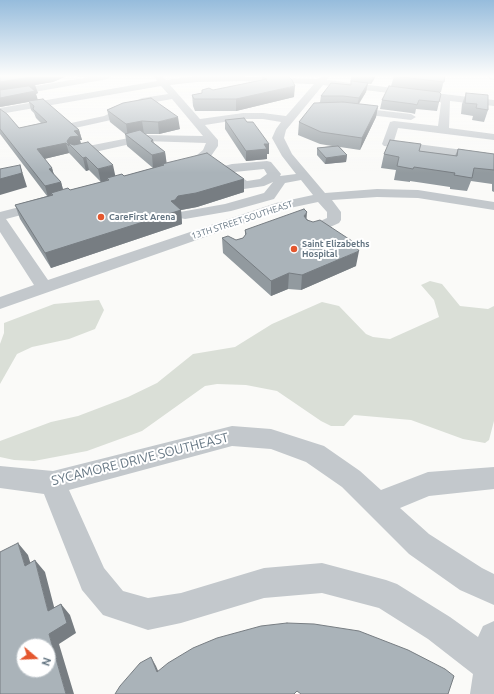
<!DOCTYPE html>
<html>
<head>
<meta charset="utf-8">
<style>
  body { margin:0 }
  #map { position:relative; width:494px; height:694px; overflow:hidden; background:#fafaf8; font-family:Ubuntu,sans-serif }
  canvas { display:block }
  .north { position:absolute; left:16px; top:638px; width:40px; height:40px; box-sizing:border-box; background:#fff; border:1px solid #c1c8cd; border-radius:50%; rotate:109deg; font-size:11px; font-weight:700; line-height:16px; text-align:center; color:#657683 }
  .north::after { content:''; display:block; margin:auto; width:14px; height:18px; background:#e4572e; clip-path:polygon(50% 0,100% 100%,50% 72%,0 100%) }
</style>
</head>
<body>
<div id="map">
<canvas width="494" height="694"></canvas>
<div class="north">N</div>
</div>
<script>
const ctx = document.querySelector('canvas').getContext('2d');
ctx.lineJoin = 'round';
function paint(path, color) {
  ctx.fillStyle = color;
  ctx.fill(path, 'evenodd');
}
function shape(rows) {
  const path = new Path2D();
  for (const r of rows) {
    path.moveTo(r[0], r[1]);
    for (let i = 2; i < r.length; i += 2) path.lineTo(r[i], r[i + 1]);
  }
  return path;
}
function stroke(path, color, width, dash) {
  ctx.strokeStyle = color;
  ctx.lineWidth = width;
  ctx.lineCap = dash ? 'butt' : 'round';
  ctx.setLineDash(dash || []);
  ctx.stroke(path);
}
function drawText(font, color, halo, rows, align = 'center') {
  ctx.font = font + ' Ubuntu,sans-serif';
  ctx.lineWidth = 4;
  ctx.setLineDash([]);
  ctx.textBaseline = 'middle';
  ctx.strokeStyle = halo;
  ctx.fillStyle = color;
  for (const [text, x, y, turn = 0] of rows) {
    ctx.save();
    ctx.translate(x, y);
    ctx.rotate((+turn || 0) * Math.PI / 180);
    ctx.textAlign = isNaN(turn) ? turn : align;
    if (halo) ctx.strokeText(text, 0, 0);
    ctx.fillText(text, 0, 0);
    ctx.restore();
  }
}
paint(shape([
  [430,281,442,284,460,306,488,309,494,306,494,421,489,440,485,443,463,439,411,420,354,415,344,426,331,426,321,421,277,391,246,385,217,384,205,386,142,431,87,451,34,461,14,460,0,457,0,441,51,422,78,416,128,397,157,383,193,354,235,347,272,324,322,302,339,306,366,334,373,337,390,339,439,317,434,300,421,285],
  [99,300,104,310,95,329,69,339,32,347,17,354,0,384,0,344,4,333,4,323,54,304]
]), '#dadfd7');
const major = shape([
  [488,76,494,76,494,79,490,78,488,76]
]);
stroke(major, '#b5babe', 2);
paint(shape([
  [95,76,112,76,108,79,0,98,0,92,95,76],
  [154,76,162,76,166,80,196,76,230,76,318,79,322,76,330,76,327,80,494,100,494,106,450,101,449,128,494,134,494,140,398,128,394,141,494,154,494,162,384,146,382,144,390,122,394,121,438,126,441,103,438,99,323,85,286,130,284,138,292,154,325,193,377,189,418,190,494,202,494,210,418,198,377,197,332,200,341,212,341,220,339,223,317,233,312,235,307,233,304,230,307,227,327,218,327,212,318,202,285,209,0,309,0,297,34,285,0,232,0,212,43,201,48,202,50,205,48,208,6,219,48,280,276,203,313,195,301,180,285,183,274,199,231,211,185,219,180,218,178,215,180,212,225,204,264,193,273,182,264,186,244,189,239,188,220,173,218,170,220,167,232,164,267,161,271,162,281,174,280,176,296,174,282,156,272,138,276,129,281,122,263,119,243,119,205,125,218,140,218,146,211,156,205,161,183,170,179,169,177,166,179,163,197,155,203,150,206,143,144,141,77,156,73,155,71,152,73,149,144,135,203,136,172,99,139,105,111,120,75,128,70,125,71,123,104,116,142,98,168,94,161,86,0,114,0,108,157,81,154,76],
  [242,81,309,84,314,84,286,116,263,113,243,113,200,119,170,85,196,82,242,81],
  [264,169,267,174,260,179,247,181,234,172,264,169],
  [349,107,411,114,416,117,411,120,345,112,344,110,349,107],
  [232,426,271,429,324,446,360,471,381,490,428,472,494,467,494,489,429,496,400,508,429,534,482,568,494,574,494,605,460,590,409,554,342,487,306,462,271,449,232,446,69,490,104,568,123,591,148,598,181,593,264,568,322,563,386,580,397,584,450,617,478,637,483,626,494,621,494,694,470,694,473,674,428,639,379,608,322,593,264,598,181,623,148,630,103,615,82,590,44,494,0,488,0,466,53,471,232,426]
]), '#c3c8cc');
paint(major, '#fff');
paint(shape([
  [0,76,67,76,53,82,34,85,38,93,36,94,37,99,79,130,82,140,80,140,81,143,115,176,124,176,153,168,127,146,125,134,110,122,107,110,123,103,180,129,159,134,144,134,153,140,154,143,165,152,166,163,244,179,244,192,197,207,181,210,182,224,51,268,20,219,15,205,47,196,0,134,0,109,19,128,41,123,36,118,34,113,31,110,29,102,0,107],
  [70,150,72,156,86,171,89,170,101,182,70,190,63,190,61,182,54,175,52,168,44,159,69,153,72,156],
  [72,76,94,76,82,77],
  [263,76,294,97,236,111,195,111,193,106,192,95,262,80,262,77],
  [351,76,376,76,371,84,351,81],
  [394,76,445,76,441,92,440,92,441,94,437,111,416,109,415,114,411,113,380,109,382,100,391,86],
  [368,83,366,92,359,104,378,106,376,117,360,150,340,147,347,155,346,162,325,164,317,155,317,148,332,146,320,144,298,135,299,122,320,102,321,96,351,85],
  [466,93,488,110,484,122,472,120,473,116,461,114,462,104],
  [225,120,269,154,267,154,267,159,246,161,225,129],
  [458,149,494,154,494,192,492,191,492,184,471,181,467,191,450,189,450,187,410,181,410,182,394,180,396,170,381,168,384,154,419,151,455,156],
  [307,219,356,266,301,290,288,289,271,296,223,253,222,238,236,240,243,238,245,236,245,230]
]), '#929a9f');
paint(shape([
  [36,76,67,76,53,82,0,91,0,82],
  [82,76,94,76,82,77],
  [372,76,376,76,371,84],
  [368,83,366,92,357,106,359,98],
  [35,85,38,93,36,94,38,100,0,107,0,98,29,86],
  [295,86,294,97,236,111,236,99],
  [378,106,376,117,360,150,362,138],
  [178,117,180,129,159,134,158,122],
  [142,121,144,134,128,137,126,124],
  [79,130,82,140,80,140,81,146,73,148,68,143,70,150,67,141,74,131],
  [66,143,69,153,40,160,37,149],
  [264,144,269,144,269,154,267,154,267,159,246,161,246,151],
  [165,152,167,165,162,164,162,166,153,169,152,155],
  [347,155,346,162,325,164,326,158],
  [86,157,89,170,86,171,83,158],
  [20,165,27,187,0,195,0,179],
  [113,165,116,179,107,178,108,181,101,183,98,169],
  [52,168,55,179,49,169],
  [244,179,244,192,197,207,181,210,182,224,51,268,45,253,171,201,178,196],
  [61,182,64,193,51,193,52,196,48,197,45,186],
  [307,212,306,226,304,216],
  [359,251,356,266,301,290,302,275],
  [289,273,288,289,271,296,271,281],
  [18,543,28,555,35,578,25,566],
  [35,560,45,572,58,622,48,611],
  [61,604,70,615,76,633,59,644,74,694,66,694,49,634],
  [151,657,156,666,162,680,157,672]
]), '#777d82');
const building = shape([
  [0,76,36,76,0,82,0,76],
  [263,76,288,76,292,80,295,86,236,99,194,99,192,95,202,93,202,90,209,88,213,90,267,79,262,77,263,76],
  [393,76,445,76,444,82,393,76],
  [351,81,368,83,359,98,343,96,321,96,331,83,351,85,351,81],
  [35,85,29,86,35,91,0,98,0,90,35,85],
  [389,86,439,92,441,94,439,102,419,100,417,105,413,104,382,100,389,86],
  [466,93,488,95,488,110,476,108,477,104,465,103,466,93],
  [151,98,178,117,158,122,142,121,126,124,107,110,123,103,151,98],
  [43,99,79,130,74,131,79,136,70,137,67,141,69,146,66,143,37,149,52,168,49,169,61,182,45,186,0,129,0,109,7,114,19,128,47,122,33,109,34,106,28,101,43,99],
  [343,102,378,106,362,138,321,132,299,122,314,103,343,102],
  [244,118,247,122,253,122,269,144,264,144,267,149,246,151,225,120,244,118],
  [140,130,153,140,151,141,165,152,152,155,125,134,140,130],
  [390,140,421,144,419,151,457,156,458,149,494,154,494,170,474,168,472,178,454,175,455,173,414,167,413,169,397,166,399,157,384,154,390,140],
  [88,142,113,165,98,169,86,157,83,158,68,143,74,145,88,142],
  [338,146,347,155,326,158,317,148,338,146],
  [207,153,244,179,196,193,178,196,175,200,171,201,181,210,45,253,15,205,53,195,51,193,68,188,70,190,109,180,107,178,122,174,124,176,164,165,162,164,207,153],
  [20,165,22,173,0,179,0,169,20,165],
  [304,209,307,212,304,216,307,220,313,222,320,220,352,241,359,251,302,275,289,273,271,281,222,238,228,236,236,240,243,238,246,234,245,230,304,209],
  [18,543,25,566,35,560,48,611,61,604,67,623,49,634,66,694,0,694,0,552,18,543],
  [24,646,48,646,48,670,24,670,24,646],
  [287,623,314,624,359,631,408,650,445,669,454,676,448,694,301,694,297,691,294,694,115,694,120,686,140,663,151,657,157,672,168,663,193,648,217,638,261,626,287,623]
]);
paint(building, '#aab3b9');
stroke(building, '#777d82', 1);
const sky = ctx.createLinearGradient(0, 0, 0, 173);
sky.addColorStop(0, '#96bcdc');
sky.addColorStop(0.44, '#fdfdfc');
sky.addColorStop(1, '#fdfdfc00');
ctx.fillStyle = sky;
ctx.fillRect(0, 0, 494, 173);
for (const [x, y, r, color] of [
  [101,217,4,"#e4572e"],
  [294,249,4,"#e4572e"]
]) {
  const dot = new Path2D();
  dot.arc(x, y, r, 0, 2 * Math.PI);
  ctx.fillStyle = color;
  ctx.fill(dot);
  stroke(dot, '#fff', 1.5);
}
drawText('bold 9px', '#657683', '#fff', [
  ["CareFirst Arena",109,217],
  ["Saint Elizabeths",302,244],
  ["Hospital",302,254]
], 'left');
drawText('9px', '#657683', '#fff', [
  ["13TH STREET SOUTHEAST",242,220,-18]
]);
drawText('13px', '#657683', '#fff', [
  ["SYCAMORE DRIVE SOUTHEAST",140,459,-14]
]);
</script>
</body>
</html>
